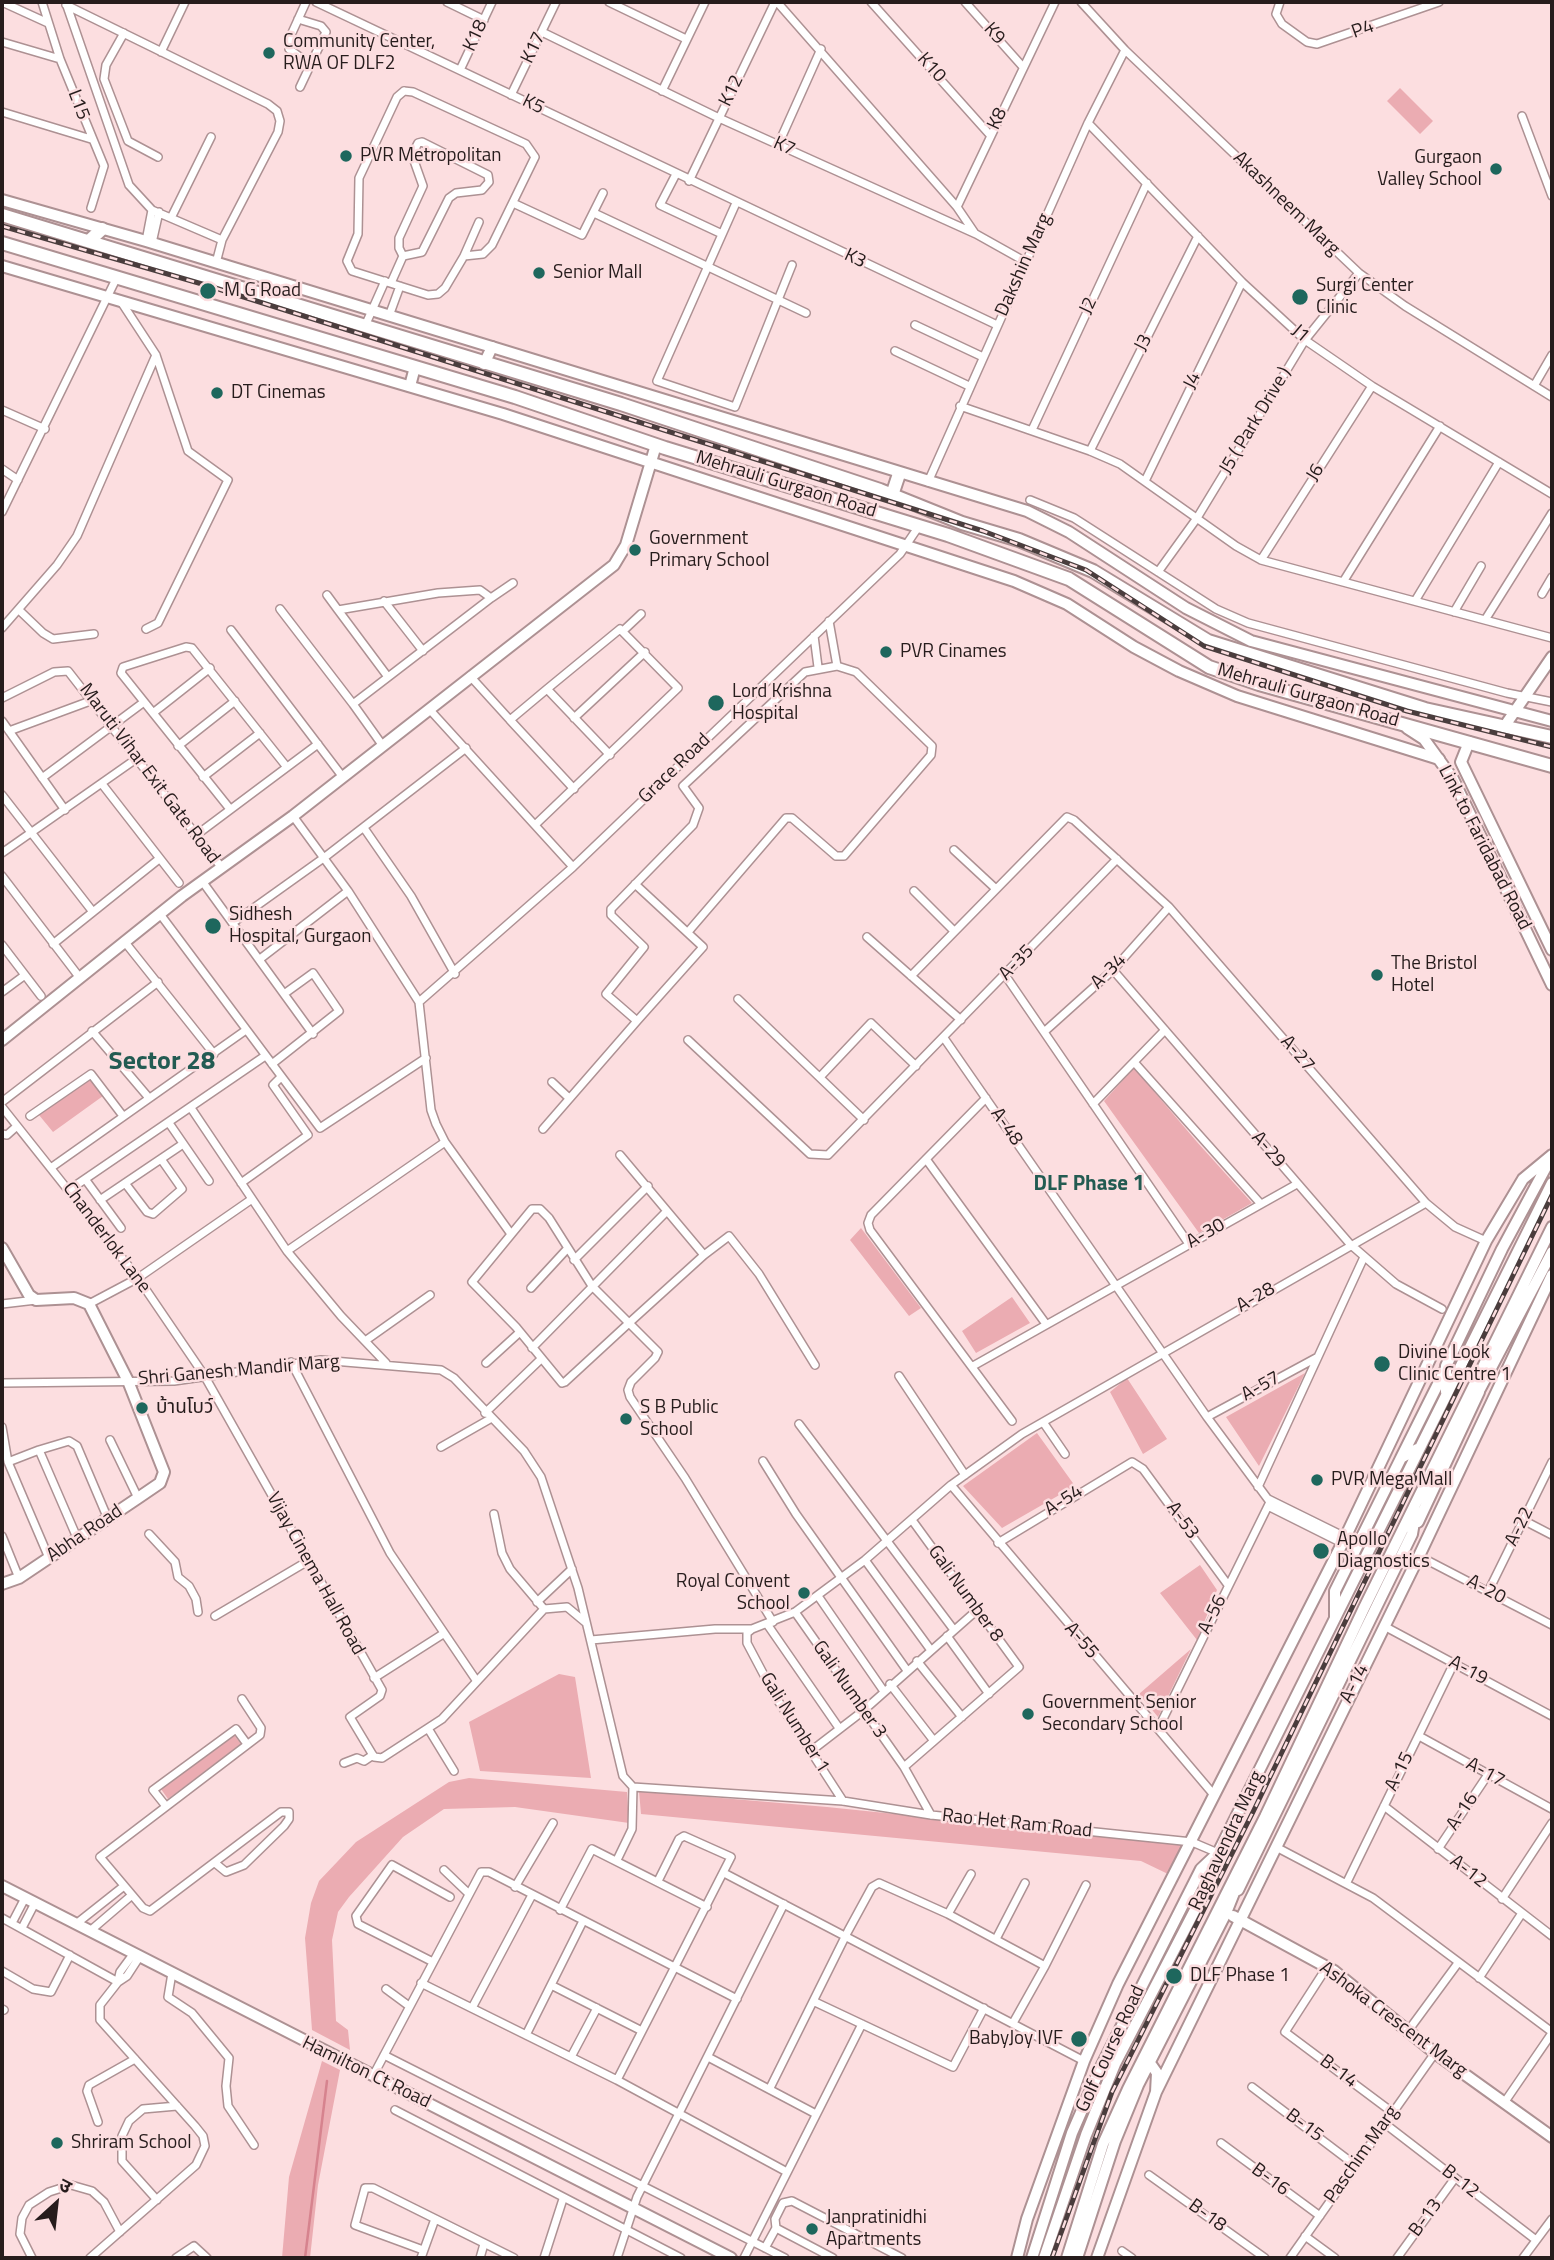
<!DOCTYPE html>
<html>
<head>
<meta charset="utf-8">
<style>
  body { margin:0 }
  #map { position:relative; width:1554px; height:2260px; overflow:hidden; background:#fcdee0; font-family:"Titillium Web","Noto Sans Devanagari",sans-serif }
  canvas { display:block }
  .frame { position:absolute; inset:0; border:4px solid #261c1c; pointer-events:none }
  .north { position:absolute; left:21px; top:2169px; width:70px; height:70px; -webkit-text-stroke:5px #fcdee0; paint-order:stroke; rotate:27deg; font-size:19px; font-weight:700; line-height:28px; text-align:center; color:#261c1c }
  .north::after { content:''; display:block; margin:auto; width:24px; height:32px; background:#261c1c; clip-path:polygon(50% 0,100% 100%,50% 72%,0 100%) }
</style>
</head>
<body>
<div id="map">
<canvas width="1554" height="2260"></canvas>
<div class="frame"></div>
<div class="north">उ</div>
</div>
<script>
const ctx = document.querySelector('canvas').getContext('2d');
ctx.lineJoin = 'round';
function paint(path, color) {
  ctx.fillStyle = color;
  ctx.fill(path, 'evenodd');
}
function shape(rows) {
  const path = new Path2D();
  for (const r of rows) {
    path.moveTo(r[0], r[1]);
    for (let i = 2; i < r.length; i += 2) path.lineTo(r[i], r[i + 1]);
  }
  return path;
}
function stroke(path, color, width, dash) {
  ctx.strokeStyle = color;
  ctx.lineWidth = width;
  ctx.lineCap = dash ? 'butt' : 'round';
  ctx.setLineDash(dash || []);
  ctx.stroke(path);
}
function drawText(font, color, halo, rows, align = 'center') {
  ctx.font = font + ' "Titillium Web","Noto Sans Thai",sans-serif';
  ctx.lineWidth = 5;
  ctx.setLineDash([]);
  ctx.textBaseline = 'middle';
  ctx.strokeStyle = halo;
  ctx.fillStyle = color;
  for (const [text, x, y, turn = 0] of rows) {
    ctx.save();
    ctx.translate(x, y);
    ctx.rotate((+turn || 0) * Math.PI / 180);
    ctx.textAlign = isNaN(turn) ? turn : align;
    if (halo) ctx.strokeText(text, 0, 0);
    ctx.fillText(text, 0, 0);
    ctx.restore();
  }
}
paint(shape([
  [1400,88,1433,121,1420,134,1387,101],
  [1134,1068,1197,1142,1252,1203,1199,1233,1104,1101],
  [90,1077,103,1096,53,1132,39,1115],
  [861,1228,921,1308,909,1316,850,1240],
  [1012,1297,1030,1323,976,1353,962,1331],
  [1305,1373,1259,1466,1226,1417],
  [1127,1378,1167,1439,1143,1454,1110,1392],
  [1037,1433,1075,1486,1002,1528,963,1486],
  [1200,1565,1217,1590,1197,1640,1160,1593],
  [1191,1649,1158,1717,1139,1694],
  [559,1674,575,1677,591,1778,480,1771,469,1722],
  [234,1735,241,1744,168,1799,161,1789],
  [469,1778,627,1792,629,1823,515,1807,444,1809,403,1837,349,1897,338,1912,332,1940,336,2021,348,2030,350,2050,312,2030,305,1938,311,1903,319,1881,356,1842,449,1782],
  [639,1791,827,1807,1187,1844,1168,1874,1141,1861,641,1814],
  [322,2061,340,2070,318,2185,310,2258,282,2258,289,2177]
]), '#ebacb2');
stroke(shape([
  [305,2258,327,2081]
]), '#d6838e', 2.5);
const street = shape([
  [2,2,48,23],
  [42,2,60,59,104,166,91,208],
  [306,2,291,35,289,49,311,65],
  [316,2,997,325],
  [447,2,484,20],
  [609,2,686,39],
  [777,2,957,207],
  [871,2,990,135],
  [965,2,1023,67],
  [1081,2,1125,50,1359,273,1405,306,1552,397],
  [1280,2,1276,14,1282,24,1307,42,1317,44,1439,2],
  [66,5,268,104,277,111,280,121,278,132,222,240,216,263],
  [67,6,129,185,152,210,222,240],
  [298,19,321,26,326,32,300,87],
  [542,32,719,118,976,234,1026,262],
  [124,33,106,65,104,79,128,141,158,157],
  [2,42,60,59],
  [161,52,185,2],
  [460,70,492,2],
  [404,91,413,92,526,144,535,157,492,245,483,254,464,256,445,288,438,294,428,295,352,271,347,261,358,234,359,178,397,97,404,91],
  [662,91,705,2],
  [511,95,556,2],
  [2,112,91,139],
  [1522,116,1552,196],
  [1088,123,1242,282,1305,340,1372,386,1552,494],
  [778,145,821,49],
  [676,174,660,205,722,234],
  [689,181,775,2],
  [513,203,582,235,603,193],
  [736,203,657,381,735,407,792,265],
  [594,213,806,313],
  [171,218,211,137],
  [974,232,957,207,1055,2],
  [146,241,152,210],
  [152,243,159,212],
  [464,256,479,222],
  [391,283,403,256,399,248,399,238,423,186,412,155,418,143,422,142,488,175,489,182,482,190,456,193,449,198,422,252,403,256],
  [120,300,156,355,188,451,228,480,158,623,146,629],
  [389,316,400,286],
  [915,325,983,357],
  [365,326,385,281],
  [895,351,969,386],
  [1534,386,1552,355],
  [960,406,1090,451,1120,464,1236,546,1261,560,1552,638],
  [2,410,45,429],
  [1032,430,1147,183],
  [1090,451,1198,236],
  [2,469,18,480],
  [1145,481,1242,282],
  [928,482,1088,123,1125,50],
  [1030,500,1074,518,1216,609,1248,623,1507,693,1552,702],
  [2,512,117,277],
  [1261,560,1372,386],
  [1158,572,1197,518,1305,340,1359,273],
  [1343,582,1440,426],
  [1542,594,1552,577],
  [327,595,338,610],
  [491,598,513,583],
  [384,601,423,651],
  [1415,601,1499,462],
  [280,609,353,704],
  [19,610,43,633,53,639,94,634],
  [1454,612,1481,566],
  [1485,620,1552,513],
  [829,621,837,666],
  [2,628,57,565,77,536,156,355],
  [231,630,342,776],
  [624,630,641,614],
  [814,636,818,667],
  [470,676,510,720,547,689,610,755],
  [2,698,54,672,68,671,222,868],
  [430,710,573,867],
  [153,713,210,668],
  [574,718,645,652],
  [510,720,574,789],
  [2,721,65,810],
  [9,731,93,700],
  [178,746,235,701],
  [383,746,353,704,491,598,480,590,438,593,338,610,388,677],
  [203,777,260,733],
  [42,778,144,702],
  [102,784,179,883],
  [2,795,93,912],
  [230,809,121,673,123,667,186,647,192,648,286,766],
  [293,816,348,891,419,1002,431,1110,436,1124,445,1142,511,1234],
  [535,825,678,688,620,629,547,689],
  [364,828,411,896,455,974],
  [195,836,318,744],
  [954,850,996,889],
  [2,853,136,759],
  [2,876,80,978],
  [202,881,313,1034],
  [635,884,703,947,637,1021,606,994,644,947,611,915,611,909,693,825,699,808,683,786,805,672,837,666,856,672,932,746,931,755,844,856,836,856,792,818,786,818,688,932],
  [914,891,954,931],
  [160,914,320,1128,426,1058],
  [234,922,325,857,466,748],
  [867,937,961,1020],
  [124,941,214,1054],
  [53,944,159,859],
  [2,945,41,996],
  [260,959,348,891],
  [1113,970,1350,1244,1396,1284,1442,1309],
  [1005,975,1189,1244],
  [911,976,1067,817,1074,820,1169,907,1426,1203,1455,1227,1486,1241],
  [2,992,25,975],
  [738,999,864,1120],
  [419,1002,573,867,900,554,919,526],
  [92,1031,149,1098],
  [1044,1032,1113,970,1169,907],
  [944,1038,1207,1417,1270,1502,1158,1729],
  [688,1040,810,1154,828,1155,1117,859],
  [1134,1062,1260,1203],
  [272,1064,339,1011,313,973,284,994],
  [820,1077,871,1023,916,1066],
  [552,1082,569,1098],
  [986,1098,871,1215,868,1223,870,1230,1012,1421],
  [2,1102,158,982],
  [1093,1104,1165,1030],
  [2,1107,138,1278,204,1375,382,1690,380,1696,350,1717,374,1757,382,1758,442,1719,544,1609,567,1607,585,1622],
  [191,1108,287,1251,341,1316,386,1363],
  [30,1116,91,1074,123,1116],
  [169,1123,209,1181],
  [543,1129,637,1021],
  [2,1134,7,1135,17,1126],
  [620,1155,704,1255],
  [926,1159,1046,1324],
  [52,1167,246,1030],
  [85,1179,121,1228],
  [125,1183,147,1212,153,1214,182,1189,161,1159],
  [241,1183,308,1135,273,1085,281,1077],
  [69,1190,265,1056],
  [100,1200,183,1144],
  [287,1251,445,1142],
  [574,1260,648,1186],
  [531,1288,567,1249],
  [2,1304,36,1300],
  [89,1304,138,1278,252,1199],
  [365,1341,430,1295],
  [532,1348,666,1212],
  [291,1362,390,1553,476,1680],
  [486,1363,520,1332],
  [973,1366,1297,1184],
  [899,1376,965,1475],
  [2,1383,174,1381,321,1360,441,1370,454,1378,524,1451,541,1477,578,1588,623,1776,633,1787,843,1801,931,1815,1192,1842,1218,1853],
  [485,1413,540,1360],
  [1207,1417,1316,1358],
  [1043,1422,1065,1454],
  [799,1424,954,1630],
  [2,1427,8,1462,49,1558],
  [110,1440,138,1498],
  [441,1447,490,1419],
  [39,1450,69,1441,77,1446,108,1519],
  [763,1461,796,1514,906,1669],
  [8,1462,39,1450,78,1540],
  [951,1485,1214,1795],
  [1258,1487,1364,1257],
  [1268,1499,1345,1537],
  [1268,1506,1342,1543],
  [494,1514,502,1553,510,1569,544,1609],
  [1523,1520,1552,1535],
  [149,1534,175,1562,178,1577,189,1586,196,1599,198,1612],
  [2,1536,19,1578],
  [998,1543,1132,1462,1143,1469,1228,1585],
  [1419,1556,1552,1625],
  [865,1560,930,1649],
  [1488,1592,1552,1462],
  [818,1596,883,1690],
  [537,1602,572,1569],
  [795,1612,904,1767,931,1815],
  [215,1616,308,1561],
  [773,1622,685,1478,630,1397,628,1390,631,1382,655,1358,658,1352,592,1286,549,1218,540,1209,532,1209,472,1282,516,1327,562,1383,565,1382,629,1323,704,1255,729,1236,759,1274,815,1365],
  [767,1624,839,1728],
  [1384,1626,1552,1716],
  [752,1629,747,1633,747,1643,775,1696,843,1801],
  [947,1636,989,1694],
  [591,1640,715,1629,752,1629,795,1612,865,1560,951,1485,1022,1434,1426,1203],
  [917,1661,962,1717],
  [374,1678,443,1634],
  [890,1684,934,1741],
  [429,1730,454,1771],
  [1419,1736,1552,1809],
  [811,1751,863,1711,976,1611],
  [344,1763,357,1758,364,1761,373,1755],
  [904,1767,1019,1667,912,1520],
  [165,1805,153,1790,236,1729,247,1744],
  [1384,1806,1552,1936],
  [1276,1847,1373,1898,1552,2032],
  [1438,1849,1487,1776],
  [617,1860,632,1829,633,1787],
  [215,1863,226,1872,244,1865,284,1826,289,1819,289,1812,281,1812,150,1911,143,1908,100,1857,260,1735,261,1728,242,1699],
  [444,1870,468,1893],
  [724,1873,1084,2061],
  [1347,1882,1454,1663],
  [515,1887,553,1823],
  [1502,1899,1552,1823],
  [560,1910,592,1849,707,1907],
  [948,1914,971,1874],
  [2,1918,118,1982],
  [12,1923,25,1898],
  [76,1924,124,1886],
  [22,1928,35,1903],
  [90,1931,132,1895],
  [996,1939,1025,1883],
  [433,1962,358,1924,356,1916,392,1865,450,1897],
  [1045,1966,1086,1885],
  [1327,1967,1285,2032,1392,2112],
  [2,1971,33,1989,51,1992,70,1955],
  [172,1973,168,1997,192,2013,229,2058,226,2086,228,2106,254,2145],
  [1479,1978,1522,1913],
  [118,1981,120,1972,134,1953],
  [421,1983,617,2080,787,2172],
  [551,1985,642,2031],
  [386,1989,409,2006],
  [815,2002,953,2067,984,2008],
  [472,2008,532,1895],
  [2,2009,4,2010],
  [1408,2031,1458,1963],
  [526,2035,583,1921],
  [384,2055,785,2258],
  [571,2057,597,2008],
  [708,2057,816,2114],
  [373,2076,481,1872,489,1872,737,1999],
  [617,2080,731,1857,684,1836,679,1839,658,1881],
  [1252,2087,1355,2165],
  [770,2088,848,1931,872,1887,879,1883,948,1914,1045,1966,1013,2023],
  [1504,2103,1552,2033],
  [395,2110,681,2258],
  [98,2122,87,2091,89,2085,135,2059],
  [1384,2123,1536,2240],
  [1221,2143,1320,2216],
  [1149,2175,1265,2258],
  [157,2200,122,2161,122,2136,129,2121,143,2109,177,2106],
  [776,2228,833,2258],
  [1305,2236,1335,2258],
  [765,2248,776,2228,775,2219,783,2203,792,2201,902,2258],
  [423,2250,355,2225,365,2188,373,2188,514,2258],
  [1122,2251,1132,2258],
  [32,2258,20,2234,22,2218,29,2205,49,2192,71,2185,92,2191,104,2202,120,2232],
  [90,2258,196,2165,205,2146,203,2136,195,2126,100,2020,100,2005,118,1982,127,1976,140,1956],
  [176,2258,194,2246,207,2258],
  [421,2258,435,2219],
  [480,2258,484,2244],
  [544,2258,563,2199],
  [617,2258,637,2197,784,1904],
  [744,2258,862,2024],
  [1290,2258,1435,2053],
  [1397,2258,1455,2178],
  [1523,2258,1552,2219]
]);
const secondary = shape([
  [2,200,146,241,1027,511,1069,532,1186,608,1251,641,1552,721],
  [2,266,503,414,1014,581,1067,604,1134,647,1179,671,1237,696,1439,759],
  [1504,727,1552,657],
  [2,1040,182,896,293,816,614,565,626,545,656,445],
  [2,1248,29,1295,36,1300,74,1298,89,1304,128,1381,164,1472,160,1483,138,1498,19,1578,2,1584],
  [1480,1389,1552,1252],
  [1446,1392,1446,1366,1502,1249,1552,1156],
  [1401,1458,1445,1370],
  [1418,1522,1479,1392],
  [1335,1618,1335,1591,1401,1458,1417,1449],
  [2,1886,731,2258],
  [1238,1890,1412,1534,1416,1511],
  [1233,1916,1334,1971,1435,2053,1552,2137],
  [1156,2092,1419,1556,1552,1275],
  [1017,2258,1027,2219,1084,2061,1118,1984,1343,1542,1486,1241,1523,1179,1552,1155],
  [1032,2258,1072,2133,1099,2071,1201,1869,1218,1853],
  [1044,2258,1086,2135,1115,2064,1211,1879,1218,1853,1552,1183],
  [1067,2258,1103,2144,1128,2089,1265,1817,1364,1608,1552,1227],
  [1077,2258,1115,2141,1138,2085,1226,1913,1238,1883],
  [1097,2258,1156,2092,1157,2073,1150,2063]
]);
const primary = shape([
  [484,364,492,347],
  [410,386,415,367],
  [1407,728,1424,739,1453,779,1552,985],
  [1469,742,1461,762,1552,950]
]);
const highway = shape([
  [2,215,621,404,880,490,962,523,1019,540,1093,571,1208,641,1425,709,1552,737],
  [89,241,102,229],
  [2,243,515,397,665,448,948,535,1069,579,1209,667,1259,684,1552,766],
  [892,495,899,474]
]);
stroke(street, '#ad9193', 10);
stroke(secondary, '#ad9193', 14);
stroke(primary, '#ad9193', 14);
stroke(highway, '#ad9193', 16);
stroke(street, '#fff', 7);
stroke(secondary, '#fff', 10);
stroke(primary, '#fff', 10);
stroke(highway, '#fff', 12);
const rail = shape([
  [2,226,209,286,983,531,1086,570,1204,646,1407,711,1552,747],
  [1052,2258,1112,2092,1253,1812,1552,1195]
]);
stroke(rail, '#4a3d3d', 5);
stroke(rail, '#fcdee0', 2.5, [8]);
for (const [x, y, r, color] of [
  [269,53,7,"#1e675d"],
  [346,156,7,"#1e675d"],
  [1496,169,7,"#1e675d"],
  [539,273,7,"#1e675d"],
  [208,291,9,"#1e675d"],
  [1300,297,9,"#1e675d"],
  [217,393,7,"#1e675d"],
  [635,550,7,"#1e675d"],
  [886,652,7,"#1e675d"],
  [716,703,9,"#1e675d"],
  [213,926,9,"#1e675d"],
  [1377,975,7,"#1e675d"],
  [1382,1364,9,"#1e675d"],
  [142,1408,7,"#1e675d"],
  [626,1419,7,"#1e675d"],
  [1317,1480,7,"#1e675d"],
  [1321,1551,9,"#1e675d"],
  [804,1593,7,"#1e675d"],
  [1028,1714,7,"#1e675d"],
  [1174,1976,9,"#1e675d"],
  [1079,2039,9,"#1e675d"],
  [57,2143,7,"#1e675d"],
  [812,2229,7,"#1e675d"]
]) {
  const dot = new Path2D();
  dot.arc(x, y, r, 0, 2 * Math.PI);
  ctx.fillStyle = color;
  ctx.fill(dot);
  stroke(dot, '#fcdee0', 2.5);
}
drawText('19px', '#261c1c', '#fcdee0', [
  ["P4",1363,30,-20],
  ["K9",994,34,48],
  ["K18",476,36,-65],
  ["K17",534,48,-64],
  ["K10",931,68,48],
  ["K12",732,91,-64],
  ["L15",78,105,69],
  ["K5",533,105,26],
  ["K8",998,119,-65],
  ["K7",784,147,24],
  ["Akashneem Marg",1286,204,44],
  ["K3",855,259,25],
  ["Dakshin Marg",1024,265,-66],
  ["J2",1089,306,-65],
  ["J1",1300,334,40],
  ["J3",1144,343,-63],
  ["J4",1193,381,-64],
  ["J5 ( Park Drive )",1256,421,-59],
  ["J6",1316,473,-58],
  ["Mehrauli Gurgaon Road",786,485,17],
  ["Mehrauli Gurgaon Road",1308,696,16],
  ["Grace Road",675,769,-44],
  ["Maruti Vihar Exit Gate Road",149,774,53],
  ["Link to Faridabad Road",1484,848,63],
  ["A-35",1017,963,-46],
  ["A-34",1109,972,-45],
  ["A-27",1297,1054,49],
  ["A-48",1006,1127,55],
  ["A-29",1268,1150,49],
  ["A-30",1206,1234,-30],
  ["Chanderlok Lane",106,1238,53],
  ["A-28",1256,1298,-30],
  ["Shri Ganesh Mandir Marg",239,1371,-5],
  ["A-57",1261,1387,-29],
  ["A-54",1064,1501,-32],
  ["A-53",1182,1521,54],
  ["A-22",1520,1527,-64],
  ["Abha Road",85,1534,-34],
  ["Vijay Cinema Hall Road",315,1574,61],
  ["A-20",1486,1590,28],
  ["Gali Number 8",965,1594,54],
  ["A-56",1213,1615,-64],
  ["A-55",1081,1641,49],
  ["A-19",1468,1671,28],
  ["A-14",1355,1684,-63],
  ["Gali Number 3",849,1690,55],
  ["Gali Number 1",794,1723,58],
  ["A-15",1400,1772,-64],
  ["A-17",1485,1773,29],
  ["A-16",1463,1812,-56],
  ["Rao Het Ram Road",1017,1824,6],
  ["Raghavendra Marg",1227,1841,-65],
  ["A-12",1468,1872,38],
  ["Ashoka Crescent Marg",1393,2020,37],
  ["Golf Course Road",1111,2049,-65],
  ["B-14",1338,2072,37],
  ["Hamilton Ct Road",366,2073,26],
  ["B-15",1304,2126,37],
  ["Paschim Marg",1362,2155,-55],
  ["B-16",1270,2180,36],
  ["B-12",1460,2182,38],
  ["B-18",1207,2216,36],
  ["B-13",1426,2218,-54]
]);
drawText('19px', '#261c1c', '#fcdee0', [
  ["Community Center,",283,42],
  ["RWA OF DLF2",283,64],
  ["PVR Metropolitan",360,156],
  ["Gurgaon",1482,158,"right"],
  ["Valley School",1482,180,"right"],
  ["Senior Mall",553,273],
  ["Surgi Center",1316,286],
  ["Clinic",1316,308],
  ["M G Road",224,291],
  ["DT Cinemas",231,393],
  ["Government",649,539],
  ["Primary School",649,561],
  ["PVR Cinames",900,652],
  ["Lord Krishna",732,692],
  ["Hospital",732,714],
  ["Sidhesh",229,915],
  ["Hospital, Gurgaon",229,937],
  ["The Bristol",1391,964],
  ["Hotel",1391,986],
  ["Divine Look",1398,1353],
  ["Clinic Centre 1",1398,1375],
  ["บ้านโบว์",156,1408],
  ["S B Public",640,1408],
  ["School",640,1430],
  ["PVR Mega Mall",1331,1480],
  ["Apollo",1337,1540],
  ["Diagnostics",1337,1562],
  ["Royal Convent",790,1582,"right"],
  ["School",790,1604,"right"],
  ["Government Senior",1042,1703],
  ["Secondary School",1042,1725],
  ["DLF Phase 1",1190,1976],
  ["BabyJoy IVF",1063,2039,"right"],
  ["Shriram School",71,2143],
  ["Janpratinidhi",826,2218],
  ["Apartments",826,2240]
], 'left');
drawText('bold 21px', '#235b52', '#fcdee0', [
  ["DLF Phase 1",1089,1185]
]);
drawText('bold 26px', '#235b52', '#fcdee0', [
  ["Sector 28",162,1063]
]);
</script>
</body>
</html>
